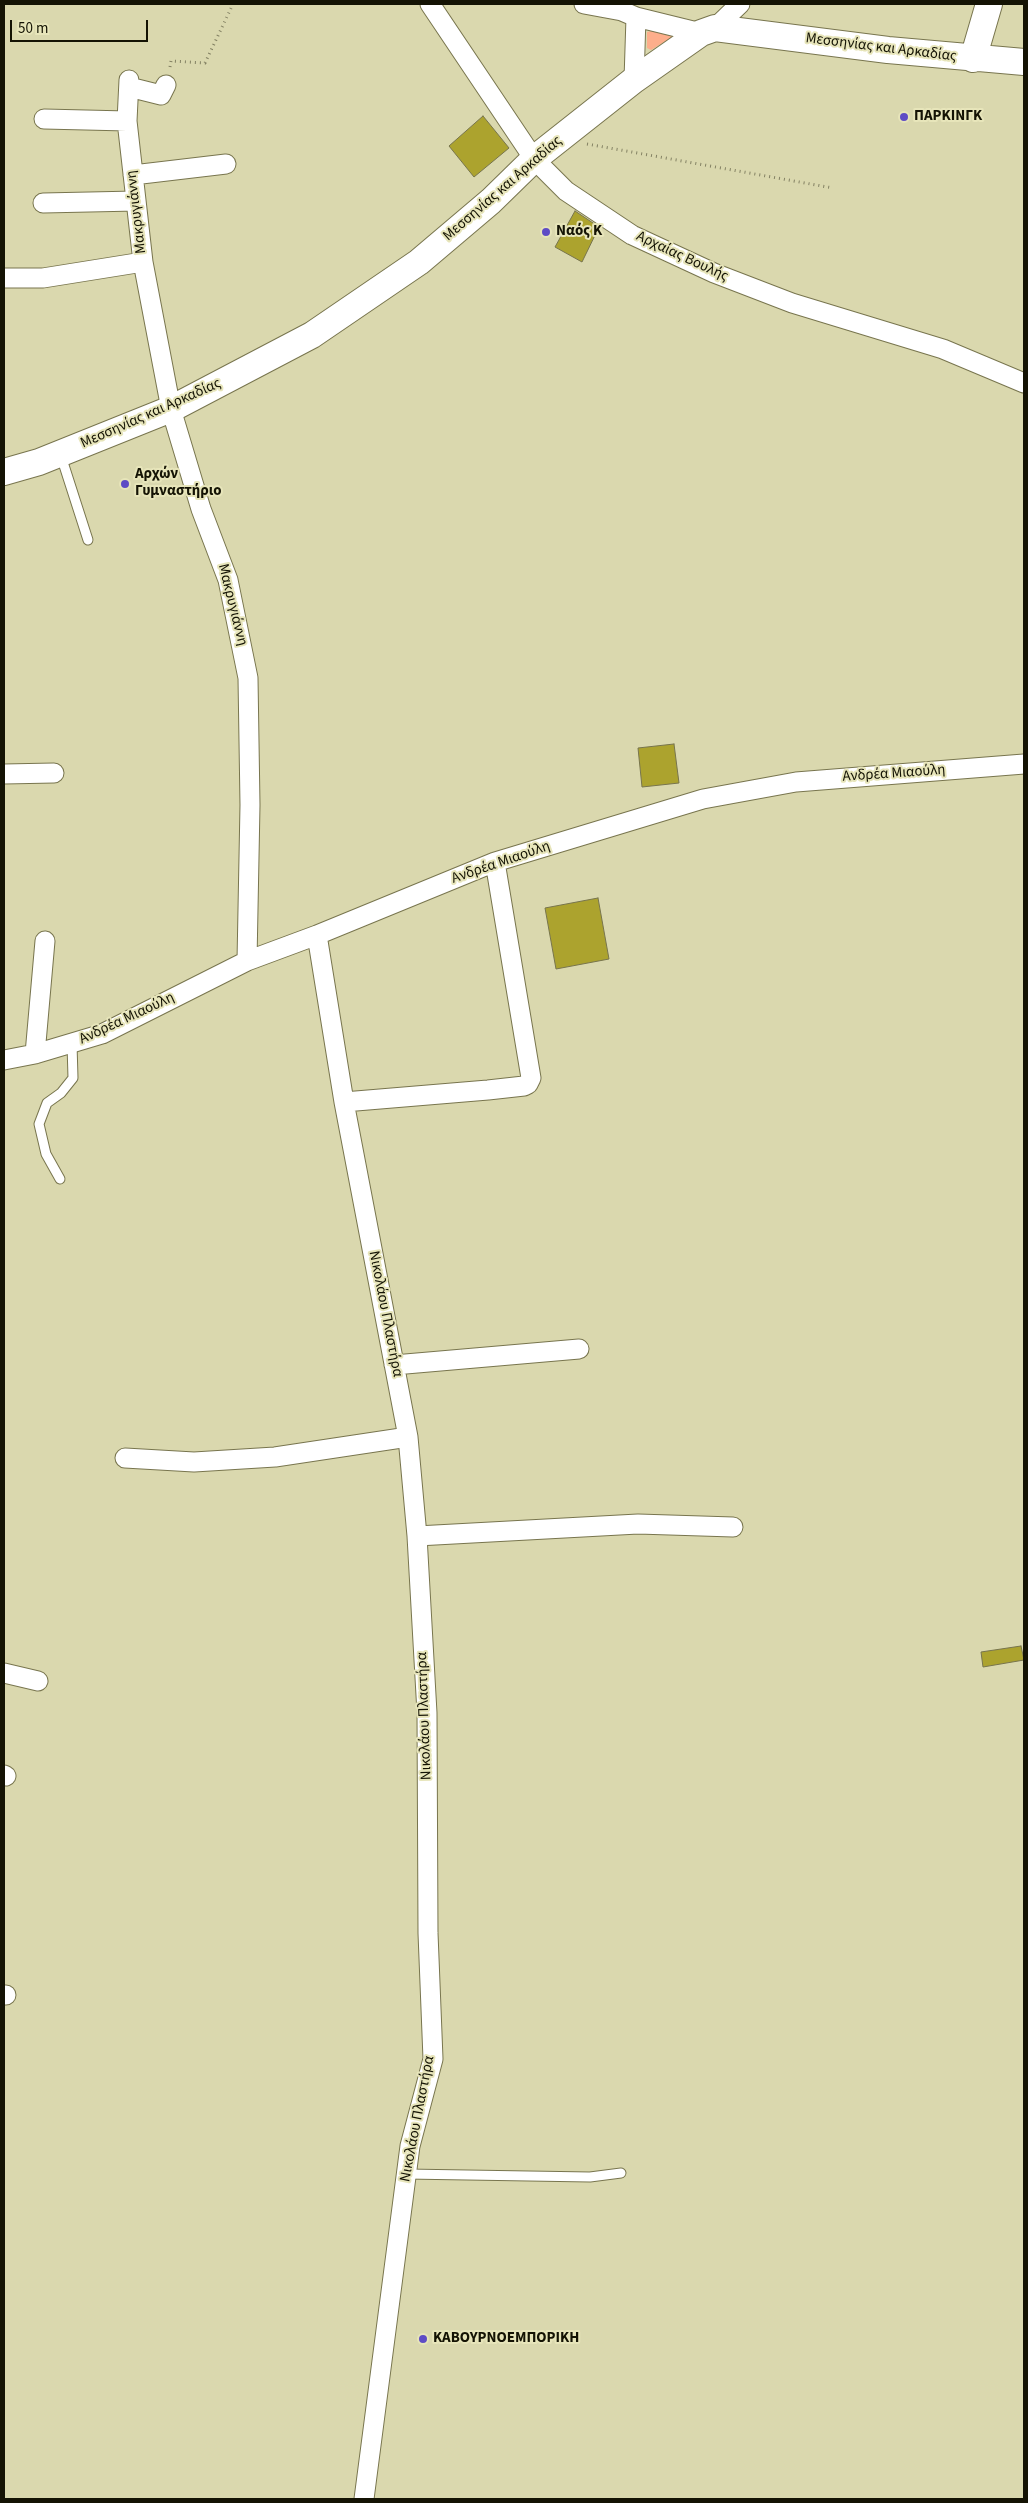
<!DOCTYPE html>
<html>
<head>
<meta charset="utf-8">
<style>
  body { margin:0 }
  #map { position:relative; width:1028px; height:2503px; overflow:hidden; background:#dad8ae; font-family:"Source Sans 3",sans-serif }
  canvas { display:block }
  .frame { position:absolute; inset:0; border:5px solid #141304; pointer-events:none }
  .scale { position:absolute; left:10px; top:20px; width:138px; height:22px; box-sizing:border-box; border:2px solid #141304; border-top:0; padding-left:6px; font-size:15px; line-height:18px; white-space:nowrap; color:#141304; -webkit-text-stroke:4px #e7e5ba; paint-order:stroke }
</style>
</head>
<body>
<div id="map">
<canvas width="1028" height="2503"></canvas>
<div class="frame"></div>
<div class="scale">50 m</div>
</div>
<script>
const ctx = document.querySelector('canvas').getContext('2d');
ctx.lineJoin = 'round';
function paint(path, color) {
  ctx.fillStyle = color;
  ctx.fill(path, 'evenodd');
}
function shape(rows) {
  const path = new Path2D();
  for (const r of rows) {
    path.moveTo(r[0], r[1]);
    for (let i = 2; i < r.length; i += 2) path.lineTo(r[i], r[i + 1]);
  }
  return path;
}
function stroke(path, color, width, dash) {
  ctx.strokeStyle = color;
  ctx.lineWidth = width;
  ctx.lineCap = dash ? 'butt' : 'round';
  ctx.setLineDash(dash || []);
  ctx.stroke(path);
}
function drawText(font, color, halo, rows, align = 'center') {
  ctx.font = font + ' "Source Sans 3",sans-serif';
  ctx.lineWidth = 4;
  ctx.setLineDash([]);
  ctx.textBaseline = 'middle';
  ctx.strokeStyle = halo;
  ctx.fillStyle = color;
  for (const [text, x, y, turn = 0] of rows) {
    ctx.save();
    ctx.translate(x, y);
    ctx.rotate((+turn || 0) * Math.PI / 180);
    ctx.textAlign = isNaN(turn) ? turn : align;
    if (halo) ctx.strokeText(text, 0, 0);
    ctx.fillText(text, 0, 0);
    ctx.restore();
  }
}
paint(shape([
  [651,31,674,36,651,50,647,48,647,32]
]), '#fdae8b');
const building = shape([
  [483,116,509,148,474,177,449,146,483,116],
  [575,211,599,227,582,262,555,247,575,211],
  [674,744,679,783,642,787,638,748,674,744],
  [598,898,609,959,556,969,545,908,598,898],
  [1021,1646,1024,1660,983,1667,981,1652,1021,1646]
]);
paint(building, '#aca32e');
stroke(building, '#77744d', 1);
const lane = shape([
  [61,456,88,540],
  [60,1179,46,1154,39,1124,47,1103,61,1093,73,1078,72,1044],
  [406,2174,590,2177,621,2173]
]);
const street = shape([
  [430,4,534,159,566,191,632,235,714,273,792,303,943,349,1024,383],
  [584,4,622,11,636,17,701,33],
  [715,28,740,4],
  [129,80,127,121,143,262,171,409,201,509,228,580,248,678,250,805,247,961],
  [634,80,636,17],
  [129,87,161,95,166,85],
  [44,119,127,121],
  [133,175,226,164],
  [43,203,136,201],
  [4,278,43,278,143,262],
  [4,774,54,773],
  [317,935,344,1102,408,1437,417,1536,427,1713,428,1933,433,2059,410,2146,364,2499],
  [35,1054,45,941],
  [4,1060,35,1054,102,1034,247,961,317,935,495,862,703,799,796,782,1024,764],
  [344,1102,488,1090,524,1086,528,1084,531,1078,495,862],
  [394,1365,579,1349],
  [125,1458,194,1462,275,1457,408,1437],
  [417,1536,638,1524,733,1527],
  [4,1673,38,1681],
  [4,1775,6,1776],
  [4,1995,6,1995]
]);
const secondary = shape([
  [973,59,989,4],
  [4,472,39,462,171,409,312,335,419,262,491,201,534,159,634,80,701,33,715,28,888,50,1024,62]
]);
stroke(lane, '#78754e', 11);
stroke(street, '#78754e', 21);
stroke(secondary, '#78754e', 28);
stroke(shape([
  [170,67,171,61,205,63,233,4],
  [587,144,833,188]
]), '#838163', 3, [1, 4]);
stroke(lane, '#fff', 9);
stroke(street, '#fff', 19);
stroke(secondary, '#fff', 26);
for (const [x, y, r, color] of [
  [904,117,5,"#5e4cc5"],
  [546,232,5,"#5e4cc5"],
  [125,484,5,"#5e4cc5"],
  [423,2339,5,"#5e4cc5"]
]) {
  const dot = new Path2D();
  dot.arc(x, y, r, 0, 2 * Math.PI);
  ctx.fillStyle = color;
  ctx.fill(dot);
  stroke(dot, '#e7e5ba', 2);
}
drawText('15px', '#141304', '#e7e5ba', [
  ["Μεσσηνίας και Αρκαδίας",881,48,7],
  ["Μεσσηνίας και Αρκαδίας",503,189,-41],
  ["Μακρυγιάννη",137,212,-97],
  ["Αρχαίας Βουλής",682,257,25],
  ["Μεσσηνίας και Αρκαδίας",151,414,-24],
  ["Μακρυγιάννη",232,605,76],
  ["Ανδρέα Μιαούλη",894,774,-4],
  ["Ανδρέα Μιαούλη",501,863,-19],
  ["Ανδρέα Μιαούλη",127,1019,-25],
  ["Νικολάου Πλαστήρα",385,1314,79],
  ["Νικολάου Πλαστήρα",425,1716,-92],
  ["Νικολάου Πλαστήρα",418,2119,-79]
]);
drawText('bold 15px', '#141304', '#e7e5ba', [
  ["ΠΑΡΚΙΝΓΚ",914,117],
  ["Ναός Κ",556,232],
  ["Αρχών",135,475],
  ["Γυμναστήριο",135,492],
  ["ΚΑΒΟΥΡΝΟΕΜΠΟΡΙΚΗ",433,2339]
], 'left');
</script>
</body>
</html>
